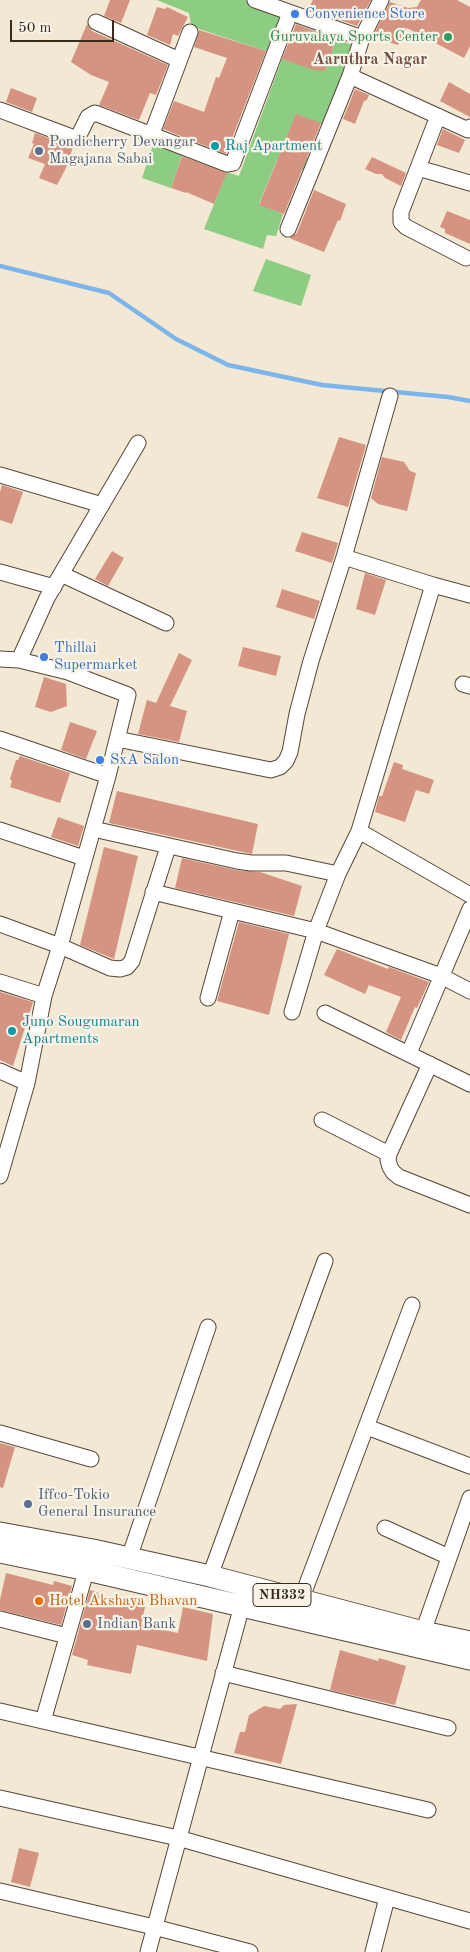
<!DOCTYPE html>
<html>
<head>
<meta charset="utf-8">
<style>
  body { margin:0 }
  #map { position:relative; width:470px; height:1952px; overflow:hidden; background:#f3e8d3; font-family:"Old Standard TT",serif }
  canvas { display:block }
  .scale { position:absolute; left:10px; top:20px; width:104px; height:22px; box-sizing:border-box; border:2px solid #3b2a1e; border-top:0; padding-left:6px; font-size:15px; line-height:18px; white-space:nowrap; color:#3b2a1e; -webkit-text-stroke:4px #f7f3e8; paint-order:stroke }
</style>
</head>
<body>
<div id="map">
<canvas width="470" height="1952"></canvas>
<div class="scale">50 m</div>
</div>
<script>
const ctx = document.querySelector('canvas').getContext('2d');
ctx.lineJoin = 'round';
function paint(path, color) {
  ctx.fillStyle = color;
  ctx.fill(path, 'evenodd');
}
function shape(rows) {
  const path = new Path2D();
  for (const r of rows) {
    path.moveTo(r[0], r[1]);
    for (let i = 2; i < r.length; i += 2) path.lineTo(r[i], r[i + 1]);
  }
  return path;
}
function stroke(path, color, width, dash) {
  ctx.strokeStyle = color;
  ctx.lineWidth = width;
  ctx.lineCap = dash ? 'butt' : 'round';
  ctx.setLineDash(dash || []);
  ctx.stroke(path);
}
function drawText(font, color, halo, rows, align = 'center') {
  ctx.font = font + ' "Old Standard TT",serif';
  ctx.lineWidth = 4.5;
  ctx.setLineDash([]);
  ctx.textBaseline = 'middle';
  ctx.strokeStyle = halo;
  ctx.fillStyle = color;
  for (const [text, x, y, turn = 0] of rows) {
    ctx.save();
    ctx.translate(x, y);
    ctx.rotate((+turn || 0) * Math.PI / 180);
    ctx.textAlign = isNaN(turn) ? turn : align;
    if (halo) ctx.strokeText(text, 0, 0);
    ctx.fillText(text, 0, 0);
    ctx.restore();
  }
}
paint(shape([
  [157,0,245,0,282,12,272,53,199,29,191,24,189,13],
  [336,39,355,46,325,125,296,115,282,148,312,159,304,170,277,160,259,204,283,214,276,236,267,235,263,249,204,229,227,172,239,176,282,59,325,71],
  [153,145,182,155,171,188,142,178],
  [266,259,311,275,301,306,253,291]
]), '#8ccc83');
stroke(shape([
  [0,266,109,293,176,339,228,365,322,385,448,397,470,401]
]), '#7cb5ec', 4.5);
paint(shape([
  [110,0,130,0,121,23,104,16],
  [313,0,371,0,357,26,308,9],
  [421,0,457,0,470,7,470,46,464,58,407,28,398,45,381,40,374,34,390,2,408,8,417,7],
  [157,7,165,9,167,7,188,17,178,36,173,34,170,45,147,35],
  [87,24,92,31,168,65,156,95,150,93,139,120,99,105,109,82,91,75,71,62],
  [296,24,336,39,325,71,314,70,282,59],
  [199,30,266,51,226,154,163,129,174,101,204,112,216,77,219,78,227,58,194,47],
  [449,82,470,94,470,117,440,101],
  [11,88,37,98,32,112,6,102],
  [355,89,369,95,367,100,364,101,355,124,343,119],
  [296,114,321,123,284,214,259,205],
  [443,129,465,140,459,153,437,145],
  [35,133,73,147,66,168,57,185,39,178,45,164,28,158,34,144,32,143],
  [182,156,227,173,214,204,186,192,186,193,171,188],
  [372,157,406,173,401,186,385,178,382,174,376,174,365,169],
  [314,190,346,204,340,221,338,220,324,252,289,238,297,233],
  [447,211,470,220,470,244,445,233,445,229,440,227],
  [339,437,366,445,348,507,317,498],
  [382,457,404,462,410,471,416,473,407,511,378,504,371,498],
  [2,485,23,492,12,524,0,520,0,492],
  [302,532,338,543,332,563,295,551],
  [112,551,124,558,108,586,95,579],
  [365,573,386,580,375,615,356,609],
  [282,589,320,601,314,619,276,607],
  [243,647,281,656,276,676,238,666],
  [179,653,192,660,170,706,187,711,179,742,138,734,147,700,156,703],
  [44,677,66,684,67,706,51,712,35,707],
  [70,722,97,731,86,759,61,750],
  [20,756,70,773,60,803,10,787,12,781,10,779,16,760,18,760],
  [394,762,403,765,402,769,434,780,429,794,416,790,405,822,375,812,379,796,382,796],
  [117,791,258,824,252,854,109,823],
  [58,817,84,826,78,846,51,837],
  [104,847,138,856,114,959,80,945],
  [182,858,236,870,260,872,302,886,294,916,175,888],
  [239,922,289,934,269,1015,217,1001],
  [337,949,388,969,389,967,429,982,417,1008,415,1007,401,1040,386,1032,401,997,369,985,365,994,324,975],
  [0,992,33,1002,13,1066,0,1060],
  [0,1443,15,1447,3,1488,0,1487],
  [6,1573,53,1585,54,1581,72,1586,61,1625,0,1610,0,1600],
  [90,1590,102,1594,101,1597,145,1607,141,1625,178,1633,183,1607,213,1614,207,1661,137,1645,131,1674,87,1665,88,1660,72,1655],
  [340,1650,378,1661,379,1658,406,1666,395,1705,330,1690],
  [297,1704,281,1764,234,1753,240,1732,245,1732,249,1715,264,1706,280,1709,284,1705],
  [19,1848,39,1853,30,1887,11,1882]
]), '#d59482');
const minor = shape([
  [255,0,362,38,350,76,468,130,470,127],
  [96,22,179,60],
  [362,38,381,0],
  [0,110,77,139,88,117,95,113,227,164,233,163,290,13],
  [438,116,401,212,401,222,406,227,466,258],
  [151,136,190,32],
  [418,168,470,183],
  [288,229,350,76],
  [0,475,102,505],
  [344,557,433,585,470,595],
  [0,572,54,587],
  [61,574,166,623],
  [433,585,359,831,470,895],
  [0,659,19,660,68,672,128,695,108,776,60,946,44,996,27,1083,0,1176],
  [19,660,47,598,138,443],
  [463,684,470,686],
  [0,739,108,776],
  [117,739,271,770,280,767,286,761,290,752,297,714,311,661,344,557,390,396],
  [0,830,84,858],
  [102,831,237,861,251,863,286,863,338,874],
  [153,892,316,931,441,976,470,991],
  [0,924,60,946,110,968,120,969,127,967,132,961,168,847],
  [0,982,44,996],
  [208,998,232,911],
  [292,1012,316,931,338,874,359,831],
  [325,1013,470,1084],
  [409,1053,470,909],
  [430,1064,389,1154,388,1160,390,1167,393,1172,399,1177,470,1205],
  [0,1071,27,1083],
  [322,1120,389,1154],
  [367,1427,470,1466],
  [0,1433,91,1459],
  [385,1528,449,1557],
  [129,1558,208,1327],
  [210,1576,325,1261],
  [301,1600,412,1305],
  [0,1619,67,1636],
  [423,1632,470,1498],
  [223,1673,448,1728],
  [0,1711,428,1810],
  [43,1721,89,1561],
  [0,1798,178,1838,470,1921],
  [0,1891,154,1927,250,1952],
  [148,1952,244,1598],
  [373,1952,387,1898]
]);
const highway = shape([
  [0,1533,93,1550,210,1576,423,1632,470,1642],
  [0,1552,87,1570,470,1659]
]);
stroke(minor, '#574639', 17);
stroke(highway, '#574639', 23);
stroke(minor, '#fff', 15);
stroke(highway, '#fff', 21);
for (const [x, y, r, color] of [
  [295,14,5,"#3f7fe0"],
  [448,37,5,"#2e9e5b"],
  [215,146,5,"#0f9aa8"],
  [39,151,5,"#5c6f8a"],
  [44,657,5,"#3f7fe0"],
  [100,760,5,"#3f7fe0"],
  [12,1031,5,"#0f9aa8"],
  [28,1504,5,"#5c6f8a"],
  [39,1601,5,"#e8710a"],
  [87,1624,5,"#5c6f8a"]
]) {
  const dot = new Path2D();
  dot.arc(x, y, r, 0, 2 * Math.PI);
  ctx.fillStyle = color;
  ctx.fill(dot);
  stroke(dot, '#f7f3e8', 2);
}
for (const [x, y, w] of [
  [282,1595,58]
]) {
  const box = new Path2D();
  box.roundRect(x - w / 2, y - 11.5, w, 23, 4);
  ctx.fillStyle = '#f7f3e8';
  ctx.fill(box);
  stroke(box, '#3b2a1e', 1);
}
drawText('bold 14px', '#3b2a1e', null, [
  ["NH332",282,1595]
]);
drawText('15px', '#366cbe', '#f7f3e8', [
  ["Convenience Store",305,14],
  ["Thillai",54,648],
  ["Supermarket",54,665],
  ["SxA Salon",110,760]
], 'left');
drawText('15px', '#27864d', '#f7f3e8', [
  ["Guruvalaya Sports Center",438,37]
], 'right');
drawText('15px', '#4e5e75', '#f7f3e8', [
  ["Pondicherry Devangar",49,142],
  ["Magajana Sabai",49,159],
  ["Iffco-Tokio",38,1495],
  ["General Insurance",38,1512],
  ["Indian Bank",97,1624]
], 'left');
drawText('15px', '#0d838f', '#f7f3e8', [
  ["Raj Apartment",225,146],
  ["Juno Sougumaran",22,1022],
  ["Apartments",22,1039]
], 'left');
drawText('15px', '#c56008', '#f7f3e8', [
  ["Hotel Akshaya Bhavan",49,1601]
], 'left');
drawText('bold 16px', '#714f41', '#f7f3e8', [
  ["Aaruthra Nagar",370,60]
]);
</script>
</body>
</html>
